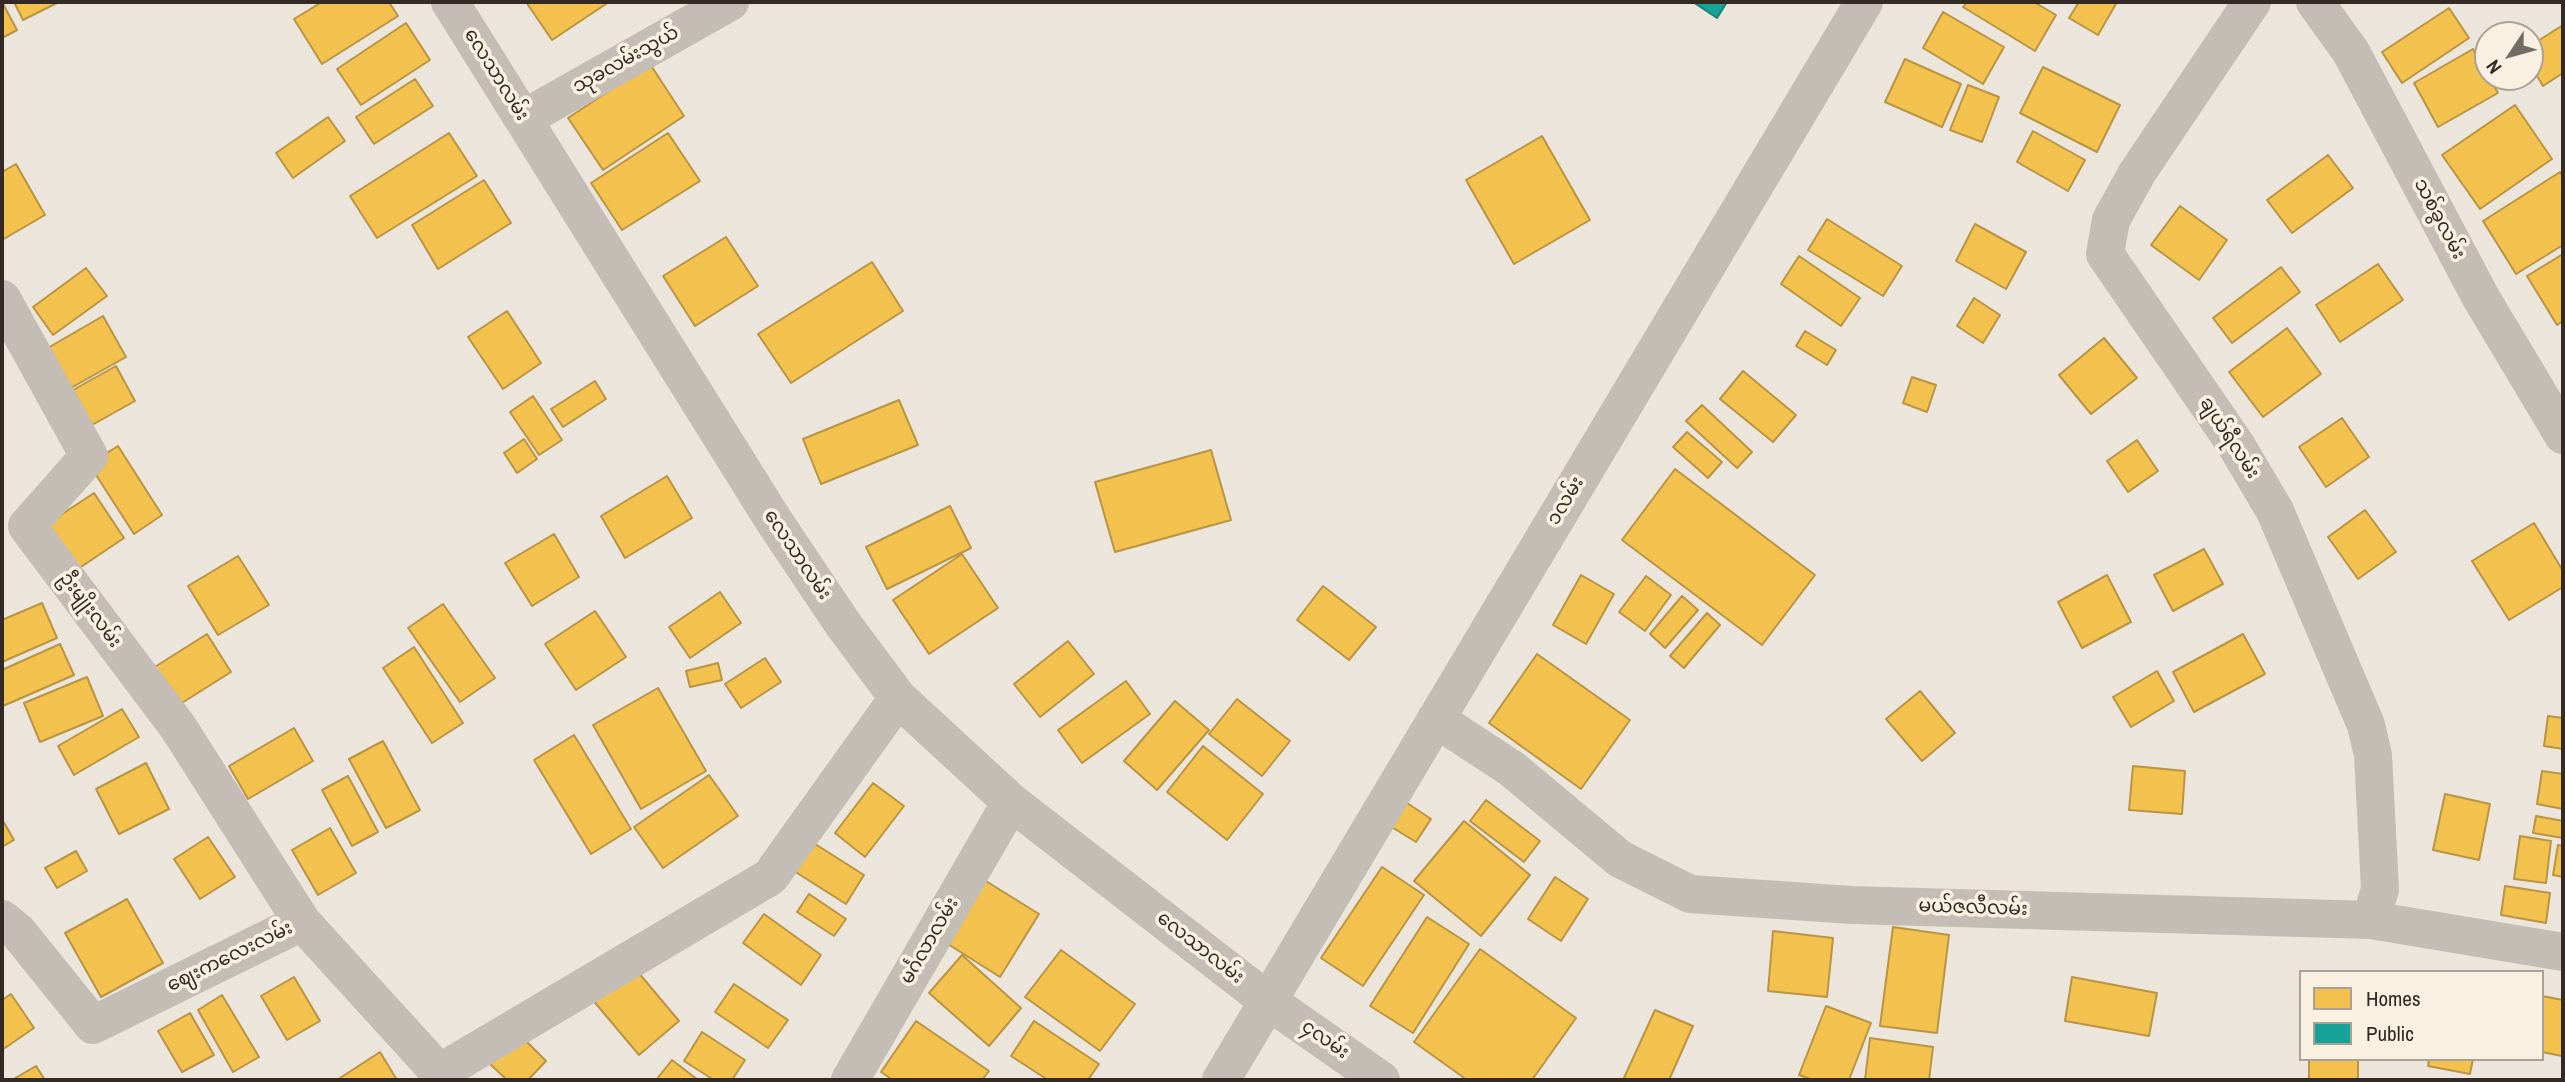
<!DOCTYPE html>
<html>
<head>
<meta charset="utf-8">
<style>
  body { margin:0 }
  #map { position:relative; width:2565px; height:1082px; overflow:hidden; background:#ebe5dc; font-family:"Archivo Narrow",sans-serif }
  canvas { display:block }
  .frame { position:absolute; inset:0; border:4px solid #332a25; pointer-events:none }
  .legend { position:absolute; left:2299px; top:970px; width:245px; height:91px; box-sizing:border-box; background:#f9f0e2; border:2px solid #aaa196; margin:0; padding:9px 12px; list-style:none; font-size:21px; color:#332a25 }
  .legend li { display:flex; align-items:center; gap:14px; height:35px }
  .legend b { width:35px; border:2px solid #aaa196 }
  .north { position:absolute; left:2474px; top:21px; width:70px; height:70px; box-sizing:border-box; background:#f9f0e2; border:2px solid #aaa196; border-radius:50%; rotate:234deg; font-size:19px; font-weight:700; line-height:28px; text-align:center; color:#332a25 }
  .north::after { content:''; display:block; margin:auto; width:24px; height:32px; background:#736b65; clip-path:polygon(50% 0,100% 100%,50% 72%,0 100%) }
</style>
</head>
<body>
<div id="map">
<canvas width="2565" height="1082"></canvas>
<div class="frame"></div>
<ul class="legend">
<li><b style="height:19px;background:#f2c14e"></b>Homes</li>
<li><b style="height:19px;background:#17a398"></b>Public</li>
</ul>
<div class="north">N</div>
</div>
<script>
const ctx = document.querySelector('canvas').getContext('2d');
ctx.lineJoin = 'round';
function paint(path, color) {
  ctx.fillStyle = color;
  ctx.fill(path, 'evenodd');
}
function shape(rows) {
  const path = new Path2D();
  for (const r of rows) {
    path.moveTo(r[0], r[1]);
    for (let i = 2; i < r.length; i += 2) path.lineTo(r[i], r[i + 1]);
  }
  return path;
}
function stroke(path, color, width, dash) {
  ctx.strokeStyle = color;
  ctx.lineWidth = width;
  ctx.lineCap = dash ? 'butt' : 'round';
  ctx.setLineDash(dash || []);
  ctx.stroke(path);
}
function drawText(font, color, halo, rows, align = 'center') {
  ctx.font = font + ' "Archivo Narrow","Noto Sans Myanmar",sans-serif';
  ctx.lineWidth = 7;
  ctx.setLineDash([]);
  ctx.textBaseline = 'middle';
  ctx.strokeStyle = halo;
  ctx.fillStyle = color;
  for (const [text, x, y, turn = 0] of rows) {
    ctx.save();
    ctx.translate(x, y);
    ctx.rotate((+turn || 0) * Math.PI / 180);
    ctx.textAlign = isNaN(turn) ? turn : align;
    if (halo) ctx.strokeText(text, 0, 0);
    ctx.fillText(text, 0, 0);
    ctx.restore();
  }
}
const homes = shape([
  [2,2,17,30,2,38,2,2],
  [14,2,59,2,23,20,14,2],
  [322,2,389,2,398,16,322,64,294,19,322,2],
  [526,2,609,2,552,40,526,2],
  [1967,2,2034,2,2056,15,2035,51,1963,7,1967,2],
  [2079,2,2117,2,2098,35,2069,18,2079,2],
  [2449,8,2469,38,2402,83,2382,52,2449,8],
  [1943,12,2004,47,1983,84,1923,48,1943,12],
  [406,23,430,60,361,105,337,69,406,23],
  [2563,25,2563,73,2543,86,2530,64,2530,46,2563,25],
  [2473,49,2498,93,2438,127,2414,83,2473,49],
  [1905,59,1961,84,1942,127,1885,102,1905,59],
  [650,64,684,116,603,170,568,118,650,64],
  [2043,67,2120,105,2097,152,2020,113,2043,67],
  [415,79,433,106,374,144,356,117,415,79],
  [1968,85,1999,97,1982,142,1950,130,1968,85],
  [2515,105,2552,159,2480,209,2442,155,2515,105],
  [328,117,345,141,293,178,276,153,328,117],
  [2033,131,2085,160,2068,191,2017,162,2033,131],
  [449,133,477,176,377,238,350,196,449,133],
  [668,133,700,181,622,230,591,183,668,133],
  [1542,136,1590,220,1514,264,1466,180,1542,136],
  [2328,155,2353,188,2292,233,2267,200,2328,155],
  [16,164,45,215,2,240,2,172,16,164],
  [2560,172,2563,177,2563,245,2516,274,2483,221,2560,172],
  [484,180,511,223,438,269,412,225,484,180],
  [2180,206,2227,240,2199,280,2151,245,2180,206],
  [1827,219,1902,266,1883,296,1808,250,1827,219],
  [1975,224,2026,252,2006,289,1956,261,1975,224],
  [726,237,758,286,695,326,663,276,726,237],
  [2563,254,2563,321,2557,325,2527,276,2563,254],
  [1799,256,1860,298,1841,326,1781,284,1799,256],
  [872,262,903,311,791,383,758,334,872,262],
  [2378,264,2403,300,2340,342,2316,305,2378,264],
  [2281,267,2300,292,2232,343,2213,318,2281,267],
  [86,268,107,296,53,335,33,307,86,268],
  [1974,298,2000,315,1983,343,1957,326,1974,298],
  [507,311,541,363,503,389,468,337,507,311],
  [103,316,126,357,69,389,46,349,103,316],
  [2287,328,2321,374,2263,417,2229,372,2287,328],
  [1805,331,1836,350,1827,365,1796,346,1805,331],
  [2104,338,2137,378,2091,414,2059,375,2104,338],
  [116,366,135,401,92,425,73,390,116,366],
  [1743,371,1796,415,1773,442,1720,399,1743,371],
  [1912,377,1936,385,1927,412,1903,403,1912,377],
  [595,381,606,399,563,427,551,409,595,381],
  [533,396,562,440,539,455,510,412,533,396],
  [899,400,918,445,821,484,803,439,899,400],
  [1702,405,1752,452,1737,468,1686,421,1702,405],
  [2342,418,2369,457,2326,487,2299,447,2342,418],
  [1687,432,1722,462,1708,478,1673,447,1687,432],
  [524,439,537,459,517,473,504,453,524,439],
  [2137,440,2158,471,2128,492,2107,461,2137,440],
  [118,446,162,515,134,534,89,464,118,446],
  [1211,450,1231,520,1115,552,1095,482,1211,450],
  [1675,469,1815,575,1762,645,1622,540,1675,469],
  [667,476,692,518,625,558,601,516,667,476],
  [94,493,124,538,78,569,47,524,94,493],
  [950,506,971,548,887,589,866,547,950,506],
  [2365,510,2396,552,2358,579,2328,537,2365,510],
  [2534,523,2563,571,2563,587,2509,620,2472,561,2534,523],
  [554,534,579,577,532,606,505,563,554,534],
  [2204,549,2223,584,2173,611,2154,575,2204,549],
  [962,554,998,608,929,654,893,600,962,554],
  [238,556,269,605,218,635,188,586,238,556],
  [1581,575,1614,594,1586,644,1553,625,1581,575],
  [2107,575,2131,622,2082,648,2058,602,2107,575],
  [1646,576,1671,595,1645,631,1619,612,1646,576],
  [1323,586,1376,627,1349,660,1297,620,1323,586],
  [720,592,741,623,690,658,669,627,720,592],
  [1682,596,1698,610,1665,648,1650,634,1682,596],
  [42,603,57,638,2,662,2,620,42,603],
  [443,604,495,678,460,702,408,628,443,604],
  [595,611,626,657,576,690,545,644,595,611],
  [1707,613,1720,625,1684,668,1670,656,1707,613],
  [207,634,231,672,174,708,150,670,207,634],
  [2243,634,2265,674,2194,712,2173,672,2243,634],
  [1068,641,1094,674,1040,717,1014,684,1068,641],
  [60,644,74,675,3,706,2,670,60,644],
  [414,647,463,723,432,743,383,668,414,647],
  [1537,654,1630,720,1581,789,1489,723,1537,654],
  [765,658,781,682,741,708,725,684,765,658],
  [718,663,722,680,690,687,686,671,718,663],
  [2157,671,2174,701,2131,727,2113,697,2157,671],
  [87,677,103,716,40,742,24,703,87,677],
  [1126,681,1150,714,1082,763,1058,730,1126,681],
  [658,688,706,771,641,809,593,725,658,688],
  [1920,691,1955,733,1922,761,1886,719,1920,691],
  [1237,699,1290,741,1262,776,1209,734,1237,699],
  [1175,701,1209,730,1157,790,1124,761,1175,701],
  [122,709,139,737,74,775,58,746,122,709],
  [2548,716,2563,718,2563,749,2544,746,2548,716],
  [294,728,313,761,248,799,229,766,294,728],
  [574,735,631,829,591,854,534,760,574,735],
  [383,741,420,810,386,828,349,759,383,741],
  [1203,746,1263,794,1227,840,1167,792,1203,746],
  [146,763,169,809,119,834,96,789,146,763],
  [2133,766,2185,771,2182,814,2129,810,2133,766],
  [2542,771,2563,774,2563,809,2537,804,2542,771],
  [709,775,738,816,663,868,634,827,709,775],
  [348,776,378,832,352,846,322,790,348,776],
  [873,783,904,806,865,857,835,833,873,783],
  [2445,794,2490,804,2479,860,2433,850,2445,794],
  [1401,799,1431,819,1416,842,1385,823,1401,799],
  [1486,800,1540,841,1524,862,1470,821,1486,800],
  [2536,816,2563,821,2563,838,2533,833,2536,816],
  [2,819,14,840,2,847,2,819],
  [1464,821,1530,875,1481,936,1414,881,1464,821],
  [330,828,356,873,318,895,292,850,330,828],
  [2520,836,2551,841,2546,883,2514,879,2520,836],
  [208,837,235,877,200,899,174,859,208,837],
  [812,842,864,875,846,904,794,871,812,842],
  [2558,845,2563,846,2563,877,2553,875,2558,845],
  [76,851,87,871,57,888,45,868,76,851],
  [1382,867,1424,895,1363,986,1321,958,1382,867],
  [1555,877,1588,899,1561,941,1528,919,1555,877],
  [981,878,1039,914,1000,977,943,941,981,878],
  [2505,886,2550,893,2546,923,2501,915,2505,886],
  [809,894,846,919,834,936,797,912,809,894],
  [127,899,163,963,101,997,65,933,127,899],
  [764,914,821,955,801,985,743,943,764,914],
  [1427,917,1469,944,1413,1033,1370,1006,1427,917],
  [1893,927,1949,935,1937,1033,1880,1026,1893,927],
  [1773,931,1833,938,1827,997,1768,991,1773,931],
  [1480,949,1576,1018,1532,1080,1467,1080,1414,1042,1480,949],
  [1061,950,1135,1004,1100,1051,1025,997,1061,950],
  [962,955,1021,1008,989,1046,929,993,962,955],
  [633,966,679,1021,639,1055,592,999,633,966],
  [294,977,320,1021,287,1040,261,996,294,977],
  [2072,977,2157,993,2149,1036,2065,1021,2072,977],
  [734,984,788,1020,768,1048,715,1012,734,984],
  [11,994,34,1028,2,1050,2,1000,11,994],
  [222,995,259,1057,233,1072,198,1010,222,995],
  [2542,996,2563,1000,2562,1056,2542,1052,2542,996],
  [1826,1006,1871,1023,1849,1080,1813,1080,1799,1075,1826,1006],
  [1655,1010,1693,1026,1669,1080,1623,1080,1655,1010],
  [190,1013,214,1055,182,1072,158,1031,190,1013],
  [916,1021,989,1071,982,1080,893,1080,881,1072,916,1021],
  [1034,1021,1099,1064,1088,1080,1048,1080,1011,1056,1034,1021],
  [702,1032,745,1060,732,1080,714,1080,684,1061,702,1032],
  [518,1033,546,1061,528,1080,507,1080,489,1063,518,1033],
  [1870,1038,1933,1047,1929,1080,1865,1080,1870,1038],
  [380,1052,397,1080,337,1080,380,1052],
  [2309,1059,2358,1059,2358,1080,2309,1080,2309,1059],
  [2429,1059,2473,1059,2470,1074,2428,1066,2429,1059],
  [672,1060,698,1080,656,1080,672,1060],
  [36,1066,45,1080,12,1080,36,1066]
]);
paint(homes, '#f2c14e');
stroke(homes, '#b99442', 2);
const public = shape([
  [1693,2,1727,2,1717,18,1693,2]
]);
paint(public, '#17a398');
stroke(public, '#1f7f76', 2);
stroke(shape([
  [450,2,774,521,843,624,898,698,1011,802,1268,1001,1381,1080],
  [2252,2,2137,173,2111,220,2105,254,2236,445,2275,511,2366,725,2373,755,2380,889,2371,920],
  [2315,2,2351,52,2480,296,2563,435],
  [523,119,730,2],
  [2,299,89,456,27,526,178,727,302,922],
  [1436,719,1512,769,1620,859,1690,894,1852,905,2371,920,2563,952],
  [2,919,18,932,93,1025,302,922,446,1080],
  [439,1073,770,877,898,698],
  [850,1080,1011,802],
  [1221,1080,1864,2]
]), '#c3bdb6', 38);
drawText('19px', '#332a25', '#f9f0e2', [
  ["သုခလမ်းသွယ်",626,60,-29],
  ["လေသာလမ်း",496,75,58],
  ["သစ်ခွလမ်း",2439,219,62],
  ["ချယ်ရီလမ်း",2229,438,57],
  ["၁လမ်း",1566,501,-59],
  ["လေသာလမ်း",797,555,56],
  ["ဦးမျိုးလမ်း",90,610,53],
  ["မယ်ဇလီလမ်း",1973,908,2],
  ["မင်္ဂလာလမ်း",930,941,-60],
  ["လေသာလမ်း",1200,948,38],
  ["ဈေးကလေးလမ်း",230,957,-26],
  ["၄လမ်း",1325,1040,35]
]);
</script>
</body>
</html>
